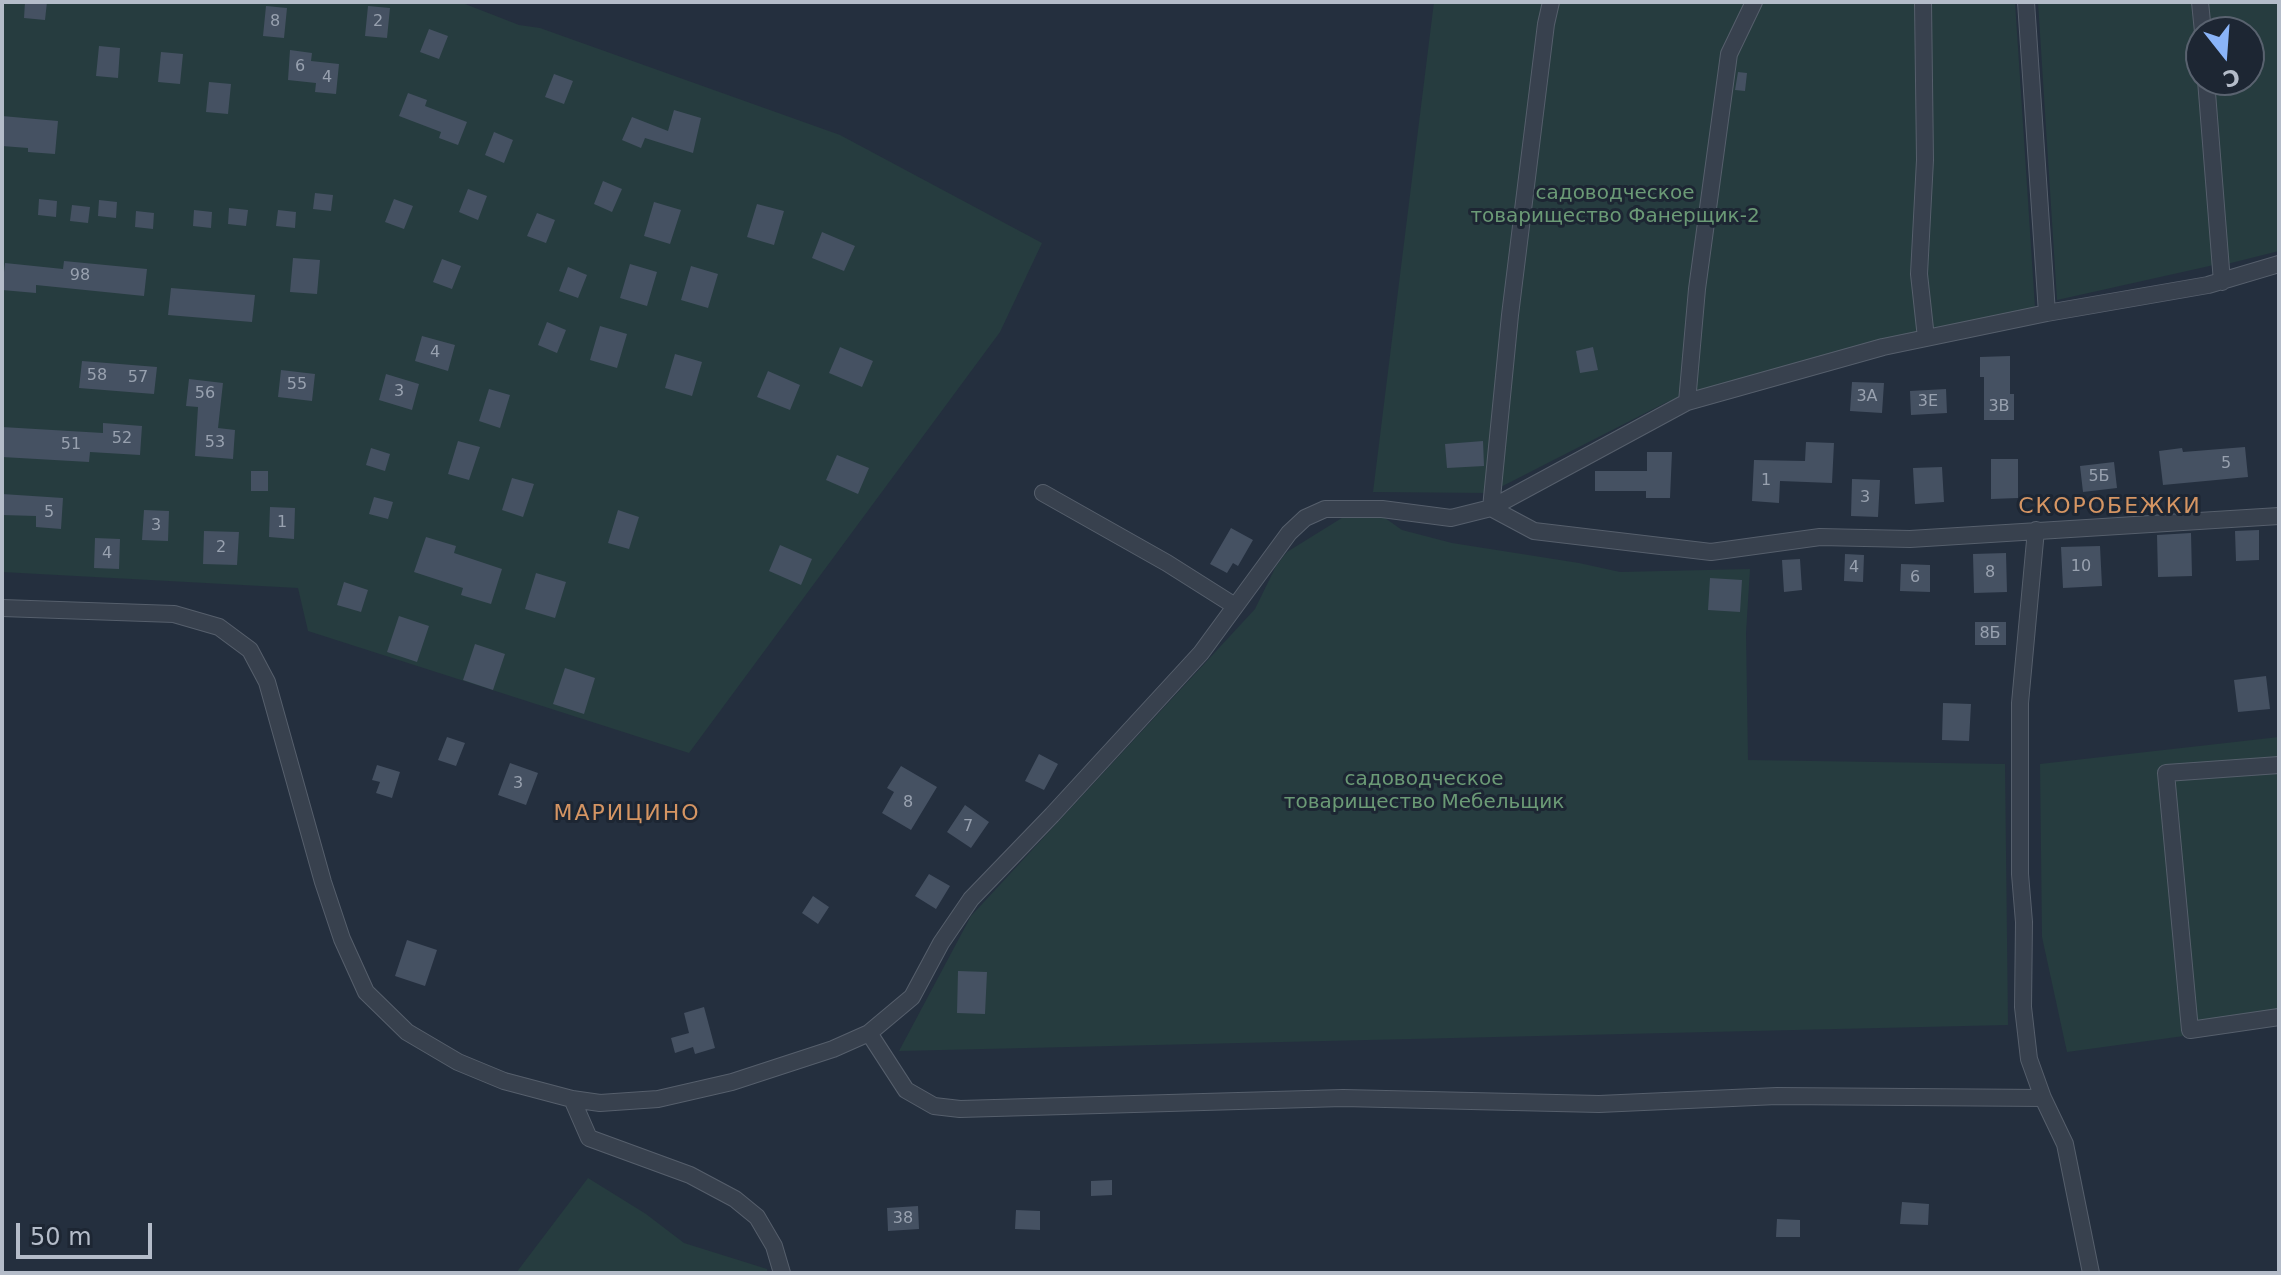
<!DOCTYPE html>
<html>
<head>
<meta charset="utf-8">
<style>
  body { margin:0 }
  #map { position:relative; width:2281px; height:1275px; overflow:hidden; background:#242f3e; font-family:"DejaVu Sans",sans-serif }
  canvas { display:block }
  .frame { position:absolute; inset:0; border:4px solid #b4bcc9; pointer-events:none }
  .north { position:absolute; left:2185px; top:16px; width:80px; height:80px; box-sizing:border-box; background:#1d2633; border:2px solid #59626f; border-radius:50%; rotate:163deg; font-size:22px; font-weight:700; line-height:32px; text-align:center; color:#b4bcc9 }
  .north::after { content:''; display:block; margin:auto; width:28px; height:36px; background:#8ab4f8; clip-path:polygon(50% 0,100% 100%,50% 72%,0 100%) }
  .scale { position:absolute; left:16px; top:1223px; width:136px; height:36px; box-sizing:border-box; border:4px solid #b4bcc9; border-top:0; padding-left:10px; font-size:24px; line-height:28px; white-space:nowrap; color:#b4bcc9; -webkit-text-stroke:6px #1d2633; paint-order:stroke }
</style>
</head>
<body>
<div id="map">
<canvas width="2281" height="1275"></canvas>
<div class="frame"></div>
<div class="north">С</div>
<div class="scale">50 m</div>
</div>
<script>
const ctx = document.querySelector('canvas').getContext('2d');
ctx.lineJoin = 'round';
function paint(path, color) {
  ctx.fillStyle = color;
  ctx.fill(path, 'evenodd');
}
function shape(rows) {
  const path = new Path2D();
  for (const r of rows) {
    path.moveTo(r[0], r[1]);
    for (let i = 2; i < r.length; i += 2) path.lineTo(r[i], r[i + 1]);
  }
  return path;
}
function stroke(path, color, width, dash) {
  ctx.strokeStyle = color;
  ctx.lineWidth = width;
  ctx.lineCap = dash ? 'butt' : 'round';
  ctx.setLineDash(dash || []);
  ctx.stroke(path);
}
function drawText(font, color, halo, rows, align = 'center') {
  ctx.font = font + ' "DejaVu Sans",sans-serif';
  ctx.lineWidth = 6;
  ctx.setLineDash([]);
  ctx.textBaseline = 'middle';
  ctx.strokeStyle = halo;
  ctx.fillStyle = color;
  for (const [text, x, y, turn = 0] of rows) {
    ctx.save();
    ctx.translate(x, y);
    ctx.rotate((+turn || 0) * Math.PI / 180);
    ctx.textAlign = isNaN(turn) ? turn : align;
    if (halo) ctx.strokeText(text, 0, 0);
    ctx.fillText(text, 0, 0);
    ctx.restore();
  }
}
paint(shape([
  [2,2,460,2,519,25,540,28,840,135,1042,243,1000,332,689,753,308,631,298,588,2,572],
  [1434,2,2015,2,2035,308,1667,402,1489,493,1373,492],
  [2038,2,2193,2,2214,265,2057,300],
  [2205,2,2279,2,2279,251,2227,264,2212,80,2249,80,2249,32,2208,32],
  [1345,516,1385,518,1402,530,1452,543,1579,563,1620,572,1750,569,1746,633,1748,760,2005,764,2008,1025,899,1051,971,916,1255,609,1276,566,1287,552],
  [2279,737,2279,1023,2067,1052,2042,937,2040,764],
  [588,1178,646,1214,684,1243,767,1269,767,1273,516,1273]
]), '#263c3f');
paint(shape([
  [25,2,47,2,45,20,24,18],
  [266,6,287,8,284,38,263,36],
  [368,6,390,8,387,38,365,36],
  [429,29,448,36,439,59,420,52],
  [99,46,120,48,118,78,96,76],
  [290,50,312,53,311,61,339,64,336,94,315,92,316,83,288,80],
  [161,52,183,54,180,84,158,82],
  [1738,72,1747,73,1745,91,1735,90],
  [554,74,573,81,564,104,545,97],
  [209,82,231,84,228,114,206,112],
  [408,93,427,100,425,106,467,122,458,145,439,138,441,132,399,116],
  [674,110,701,118,693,153,645,138,641,148,622,140,632,117,668,131],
  [2,116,58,121,55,154,28,152,28,148,2,146],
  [494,132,513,140,504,163,485,155],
  [603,181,622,189,612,212,594,204],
  [468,189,487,196,478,220,459,212],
  [315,193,333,195,331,211,313,209],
  [39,199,57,201,56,217,38,215],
  [394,199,413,206,404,229,385,222],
  [99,200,117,202,116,218,98,216],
  [654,202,681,210,670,244,644,236],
  [757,204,784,211,774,245,747,237],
  [72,205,90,207,88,223,70,221],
  [229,208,248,210,246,226,228,224],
  [194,210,212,212,211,228,193,226],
  [278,210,296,212,295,228,276,226],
  [136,211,154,213,153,229,135,227],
  [537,213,555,220,546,243,527,236],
  [822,232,855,246,844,271,812,258],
  [293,258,320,260,317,294,290,292],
  [442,259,461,266,452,289,433,282],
  [64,261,147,269,144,296,36,285,36,293,2,290,5,263,63,269],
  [630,264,657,272,647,306,620,298],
  [691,266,718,274,708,308,681,300],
  [568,267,587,275,578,298,559,291],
  [171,288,255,295,252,322,168,315],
  [547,322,566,330,557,353,538,345],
  [600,326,627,334,617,368,590,360],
  [422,336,455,345,448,371,415,361],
  [840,347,873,361,862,387,829,373],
  [1593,347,1598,370,1580,373,1576,351],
  [675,354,702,362,692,396,665,388],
  [2010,356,2010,394,2014,394,2014,420,1984,420,1984,377,1980,377,1980,357],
  [82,361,157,367,154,394,79,388],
  [281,370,315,374,312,401,278,397],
  [768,371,800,385,790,410,757,397],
  [386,374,419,384,412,410,379,400],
  [189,379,223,383,218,428,235,430,233,459,195,456,198,407,186,406],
  [1852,382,1884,383,1882,413,1850,411],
  [489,389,510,395,500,428,479,421],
  [1946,389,1947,413,1911,415,1910,391],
  [103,423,142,426,140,455,90,452,89,462,2,457,2,427,103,433],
  [458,441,480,447,469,480,448,474],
  [1483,441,1484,466,1447,468,1445,444],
  [1806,442,1834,443,1832,483,1780,481,1779,503,1752,501,1754,460,1805,461],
  [2245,447,2248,477,2163,485,2159,451,2182,448,2183,452],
  [371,448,390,454,385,471,366,465],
  [1647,452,1672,452,1670,498,1646,498,1646,491,1595,491,1595,471,1647,471],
  [837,455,869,468,858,494,826,480],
  [1991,459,2018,459,2018,498,1991,499],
  [2114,462,2117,488,2083,492,2080,466],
  [1942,467,1944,502,1915,504,1913,468],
  [251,471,268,471,268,491,251,491],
  [512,478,534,484,523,517,502,510],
  [1852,479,1880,480,1878,517,1851,516],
  [2,494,63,498,61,529,36,527,36,516,2,515],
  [374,497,393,502,388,519,369,514],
  [270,507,295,508,294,539,269,537],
  [144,510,169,511,168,541,142,540],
  [618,510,639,517,629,549,608,543],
  [1231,528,1253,540,1238,566,1233,563,1227,573,1210,564],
  [2259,530,2259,560,2236,561,2235,531],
  [204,531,239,532,237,565,203,564],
  [2191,533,2192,576,2158,577,2157,535],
  [426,537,456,546,454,553,502,569,491,604,461,595,463,588,414,572],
  [95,538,120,539,119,569,94,568],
  [780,545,812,559,801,585,769,571],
  [2100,546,2102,586,2063,588,2061,547],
  [2006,553,2007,592,1974,593,1973,554],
  [1845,554,1864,555,1863,582,1844,581],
  [1800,559,1802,590,1784,592,1782,560],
  [1901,564,1930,565,1930,592,1900,591],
  [536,573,566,582,555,618,525,609],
  [1710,578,1742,580,1740,612,1708,610],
  [344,582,368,590,361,612,337,605],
  [399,616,429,626,417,662,387,652],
  [1975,622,2006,622,2006,645,1975,645],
  [475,644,505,654,493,690,463,680],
  [565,668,595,678,584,714,553,704],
  [2266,676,2270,709,2238,712,2234,680],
  [1943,703,1971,704,1969,741,1942,740],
  [447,737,465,743,456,766,438,760],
  [1039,754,1058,764,1044,790,1025,781],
  [510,763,538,773,526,805,498,795],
  [377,765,400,772,392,798,376,793,380,782,372,780],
  [901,766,937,787,911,830,882,813,894,792,887,788],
  [965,805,989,822,971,848,947,832],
  [929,874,950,886,936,909,915,896],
  [813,896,829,907,818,924,802,913],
  [407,940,437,950,425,986,395,976],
  [958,971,987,972,985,1014,957,1013],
  [704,1007,715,1048,695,1054,693,1047,675,1053,671,1038,689,1033,684,1013],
  [1112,1180,1112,1195,1091,1196,1091,1181],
  [1902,1202,1929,1204,1928,1225,1900,1224],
  [918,1206,919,1229,888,1231,887,1208],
  [1016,1210,1040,1211,1040,1230,1015,1229],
  [1777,1219,1800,1220,1800,1237,1776,1237]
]), '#455162');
const street = shape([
  [1551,2,1546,24,1510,315,1491,508,1534,531,1711,552,1820,537,1910,539,2279,516],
  [1923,2,1925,160,1919,274,1926,338],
  [2026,2,2047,313],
  [2200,2,2203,32],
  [2206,80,2222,282],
  [1687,402,1697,289,1729,54,1754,2],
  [1043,493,1167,563,1235,606],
  [2036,530,2020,703,2020,874,2024,922,2023,1007,2029,1059,2043,1098,2065,1144,2091,1273],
  [2,608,174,614,219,627,250,650,267,682,323,882,342,939,366,992,407,1032,458,1062,504,1081,572,1099,600,1103,658,1099,732,1082,833,1049,869,1033,912,997,941,943,971,899,1052,815,1201,653,1289,533,1305,518,1325,509,1382,509,1451,518,1491,508,1687,402,1883,347,2047,313,2208,285,2279,264],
  [2279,765,2166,773,2190,1030,2279,1017],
  [869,1033,906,1090,934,1106,960,1109,1343,1098,1599,1104,1777,1096,2043,1098],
  [572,1099,589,1138,690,1175,735,1199,757,1217,774,1246,782,1273]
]);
stroke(street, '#565f6c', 18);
stroke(street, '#38414e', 16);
drawText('16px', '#98a1af', null, [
  ["8",275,22],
  ["2",378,22],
  ["6",300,67],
  ["4",327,78],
  ["98",80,276],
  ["4",435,353],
  ["58",97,376],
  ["57",138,378],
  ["55",297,385],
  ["3",399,392],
  ["56",205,394],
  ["3А",1867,397],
  ["3Е",1928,402],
  ["3В",1999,407],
  ["52",122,439],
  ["53",215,443],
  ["51",71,445],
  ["5",2226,464],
  ["5Б",2099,477],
  ["1",1766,481],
  ["3",1865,498],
  ["5",49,513],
  ["1",282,523],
  ["3",156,526],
  ["2",221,548],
  ["4",107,554],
  ["10",2081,567],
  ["4",1854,568],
  ["8",1990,573],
  ["6",1915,578],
  ["8Б",1990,634],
  ["3",518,784],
  ["8",908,803],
  ["7",968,827],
  ["38",903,1219]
]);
drawText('20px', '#6b9a76', '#1d2633', [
  ["садоводческое",1615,194],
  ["товарищество Фанерщик-2",1615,217],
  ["садоводческое",1424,780],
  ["товарищество Мебельщик",1424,803]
]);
ctx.letterSpacing = '2px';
drawText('22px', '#d59563', '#1d2633', [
  ["СКОРОБЕЖКИ",2110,507],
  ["МАРИЦИНО",627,814]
]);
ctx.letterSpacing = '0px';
</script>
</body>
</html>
